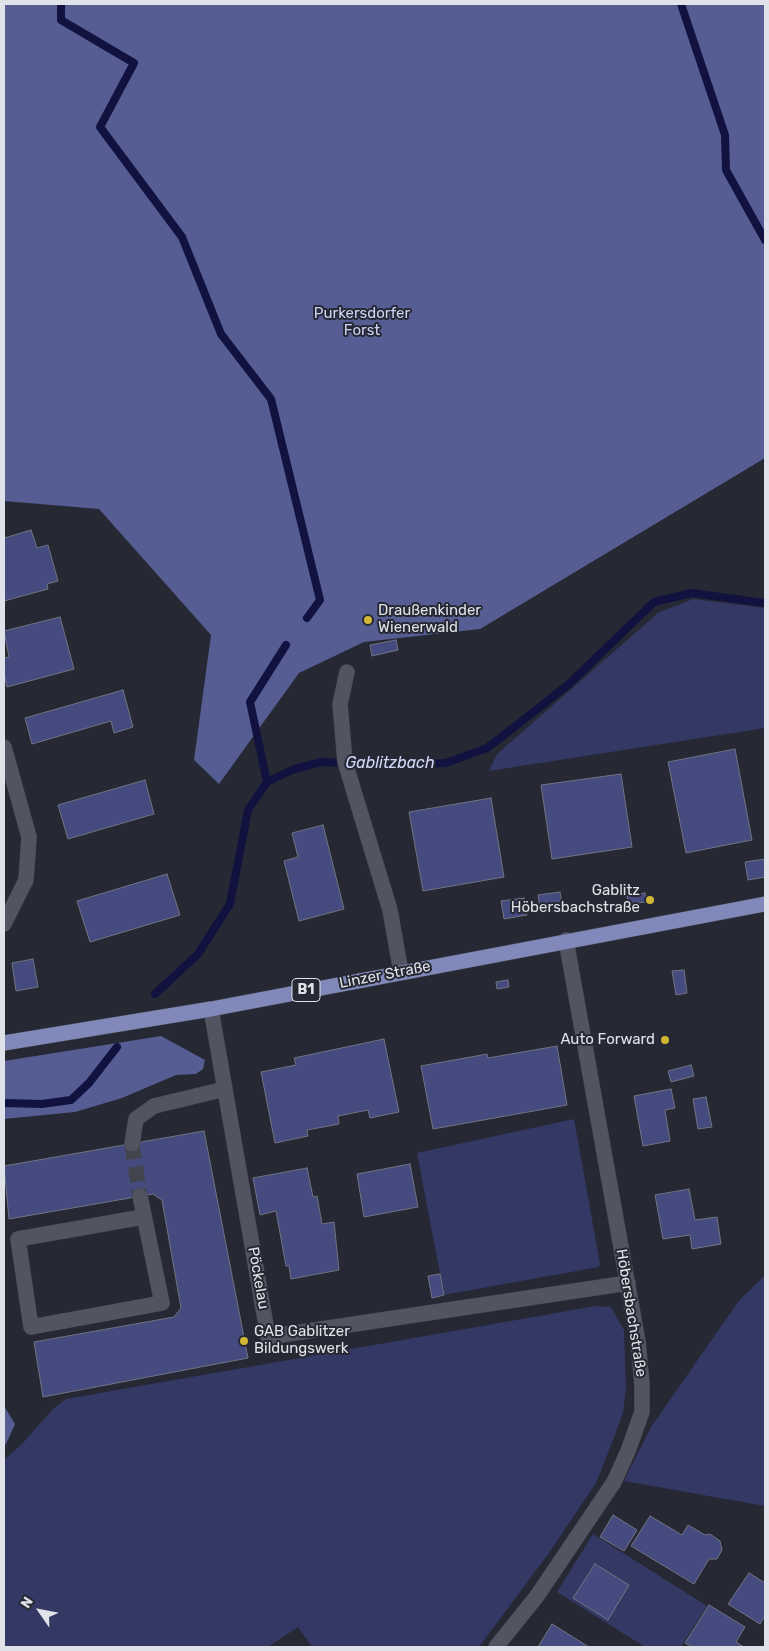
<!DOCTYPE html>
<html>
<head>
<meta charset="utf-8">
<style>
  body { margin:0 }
  #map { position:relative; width:769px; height:1651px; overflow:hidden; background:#262833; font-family:Rubik,sans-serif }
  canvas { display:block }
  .frame { position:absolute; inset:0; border:5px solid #e0e2e9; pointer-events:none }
  .north { position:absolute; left:15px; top:1586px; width:50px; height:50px; -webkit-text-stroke:4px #262833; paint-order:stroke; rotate:303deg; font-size:14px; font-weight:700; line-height:20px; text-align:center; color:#e0e2e9 }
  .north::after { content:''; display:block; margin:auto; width:18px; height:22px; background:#e0e2e9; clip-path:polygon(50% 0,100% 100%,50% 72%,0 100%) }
</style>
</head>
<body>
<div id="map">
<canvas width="769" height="1651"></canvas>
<div class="frame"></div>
<div class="north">N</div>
</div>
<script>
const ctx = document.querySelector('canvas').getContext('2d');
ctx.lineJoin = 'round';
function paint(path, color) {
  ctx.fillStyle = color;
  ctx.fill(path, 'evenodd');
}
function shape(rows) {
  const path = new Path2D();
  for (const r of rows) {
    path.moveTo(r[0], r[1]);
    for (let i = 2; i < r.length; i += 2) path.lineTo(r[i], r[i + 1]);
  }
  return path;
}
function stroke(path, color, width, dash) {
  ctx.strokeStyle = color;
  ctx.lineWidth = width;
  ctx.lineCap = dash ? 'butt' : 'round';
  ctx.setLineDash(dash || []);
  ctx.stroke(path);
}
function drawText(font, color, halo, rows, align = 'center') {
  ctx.font = font + ' Rubik,sans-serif';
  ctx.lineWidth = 4;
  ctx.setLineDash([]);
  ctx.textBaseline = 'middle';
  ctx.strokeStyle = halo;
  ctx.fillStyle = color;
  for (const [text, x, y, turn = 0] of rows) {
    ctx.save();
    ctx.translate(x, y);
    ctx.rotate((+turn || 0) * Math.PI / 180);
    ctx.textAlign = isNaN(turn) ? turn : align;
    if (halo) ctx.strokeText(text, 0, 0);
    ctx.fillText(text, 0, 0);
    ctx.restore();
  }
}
paint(shape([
  [693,599,765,608,765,728,489,771,497,754,658,613],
  [574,1119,600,1264,599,1267,444,1295,417,1153],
  [765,1275,765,1506,624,1481,651,1427,738,1302],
  [596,1306,611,1307,624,1330,626,1389,623,1413,615,1435,596,1483,549,1553,479,1647,312,1647,298,1627,268,1647,4,1647,4,1460,22,1444,54,1408,66,1399],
  [593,1534,707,1606,681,1647,645,1647,557,1592]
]), '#333864');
paint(shape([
  [4,4,765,4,765,458,480,629,364,642,299,673,219,784,194,760,211,635,99,509,4,501],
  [161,1036,205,1060,203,1069,196,1074,176,1075,122,1098,75,1112,4,1119,4,1061],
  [4,1406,15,1424,6,1444,4,1446]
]), '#565d92');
stroke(shape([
  [61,4,61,20,134,63,100,127,182,237,221,334,271,399,320,600,307,618],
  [681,4,725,135,726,170,765,240],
  [267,782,250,702,286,645],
  [155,994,198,954,230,904,248,810,267,782,294,769,322,762,388,765,446,763,487,748,517,725,569,684,654,602,691,593,765,603],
  [4,1103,42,1104,71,1100,89,1083,117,1047]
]), '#121240', 8);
const building = shape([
  [31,530,37,548,48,545,58,581,47,584,48,589,4,601,4,538,31,530],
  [60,617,74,669,7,687,4,673,4,658,9,657,4,631,60,617],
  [396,640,398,650,372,656,370,645,396,640],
  [123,690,133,727,114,733,111,721,32,744,25,718,123,690],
  [735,749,752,840,686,853,668,762,735,749],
  [621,774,632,847,552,859,541,785,621,774],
  [145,780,154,814,68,839,58,805,145,780],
  [491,798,504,877,423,891,409,812,491,798],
  [323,825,344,909,299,921,284,861,298,857,292,833,323,825],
  [765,859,765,877,748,880,745,862,765,859],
  [167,874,180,915,90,942,77,901,167,874],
  [560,892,563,910,541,913,538,895,560,892],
  [645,893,646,902,628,904,627,896,645,893],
  [524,898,527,915,504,919,501,901,524,898],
  [33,959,38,987,16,991,12,963,33,959],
  [684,970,687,993,676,995,672,971,684,970],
  [508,980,509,987,497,989,496,982,508,980],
  [384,1039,399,1112,370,1118,368,1110,338,1116,339,1124,307,1130,308,1136,275,1143,261,1072,296,1065,294,1058,384,1039],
  [557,1046,567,1105,433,1129,421,1066,487,1054,488,1058,557,1046],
  [691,1065,694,1076,671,1082,668,1071,691,1065],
  [671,1089,675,1108,665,1110,670,1141,643,1146,634,1096,671,1089],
  [706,1097,712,1127,698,1129,693,1099,706,1097],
  [204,1131,248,1358,43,1397,34,1342,174,1317,181,1308,162,1200,153,1194,9,1219,4,1166,204,1131],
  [410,1164,418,1207,364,1217,357,1174,410,1164],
  [307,1168,313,1197,317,1196,322,1224,334,1222,339,1270,291,1279,289,1266,286,1266,276,1211,260,1215,253,1178,307,1168],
  [689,1189,695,1220,717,1217,721,1244,692,1249,690,1235,663,1239,655,1195,689,1189],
  [440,1274,444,1295,432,1298,428,1276,440,1274],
  [613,1515,637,1530,624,1551,600,1537,613,1515],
  [650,1516,682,1535,688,1525,705,1535,710,1534,720,1541,722,1550,717,1559,709,1559,694,1584,631,1546,650,1516],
  [595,1564,629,1585,608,1620,573,1598,595,1564],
  [749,1573,765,1583,765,1616,760,1624,728,1604,749,1573],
  [709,1605,745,1627,736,1642,744,1647,693,1647,685,1643,709,1605],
  [552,1624,589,1647,538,1647,552,1624]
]);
paint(building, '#454b7f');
stroke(building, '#717481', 1);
stroke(shape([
  [132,1144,140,1196]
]), '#42444e', 15, [15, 8]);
const minor = shape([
  [347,672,340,704,345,762,390,910,401,972],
  [4,747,29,837,26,880,4,924],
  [211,1009,268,1337,628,1283],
  [132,1144,136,1119,154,1106,225,1089],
  [140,1196,162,1303,31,1327,18,1239,143,1217],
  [496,1647,537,1596,614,1482,628,1451,642,1412,642,1384,638,1342,566,940]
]);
const major = shape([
  [4,1043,211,1009,765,904]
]);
stroke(minor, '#41434c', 16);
stroke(major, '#41434c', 16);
stroke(minor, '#525561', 15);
stroke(major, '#8189ba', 15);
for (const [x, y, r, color] of [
  [368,620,5,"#d2b736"],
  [650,900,5,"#d2b736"],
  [665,1040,5,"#d2b736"],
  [244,1341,5,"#d2b736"]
]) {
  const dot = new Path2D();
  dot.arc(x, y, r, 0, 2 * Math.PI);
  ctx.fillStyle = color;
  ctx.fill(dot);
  stroke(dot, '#262833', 2);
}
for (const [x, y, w] of [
  [306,990,28]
]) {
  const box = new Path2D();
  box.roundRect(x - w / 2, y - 11.5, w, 23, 4);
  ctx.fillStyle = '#262833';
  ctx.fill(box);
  stroke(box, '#e0e2e9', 1);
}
drawText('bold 14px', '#e0e2e9', null, [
  ["B1",306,990]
]);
drawText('15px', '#cdd3f4', '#262833', [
  ["Purkersdorfer",362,314],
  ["Forst",362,331]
]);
drawText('15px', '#e0e2e9', '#262833', [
  ["Draußenkinder",378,611],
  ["Wienerwald",378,628],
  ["Gablitz",640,891,"right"],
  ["Höbersbachstraße",640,908,"right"],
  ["Auto Forward",655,1040,"right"],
  ["GAB Gablitzer",254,1332],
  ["Bildungswerk",254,1349]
], 'left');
drawText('15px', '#e0e2e9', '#262833', [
  ["Linzer Straße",385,975,-11],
  ["Pöckelau",258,1278,80],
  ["Höbersbachstraße",631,1313,81]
]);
drawText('italic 16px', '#d2d8f9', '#262833', [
  ["Gablitzbach",390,763]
]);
</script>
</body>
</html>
